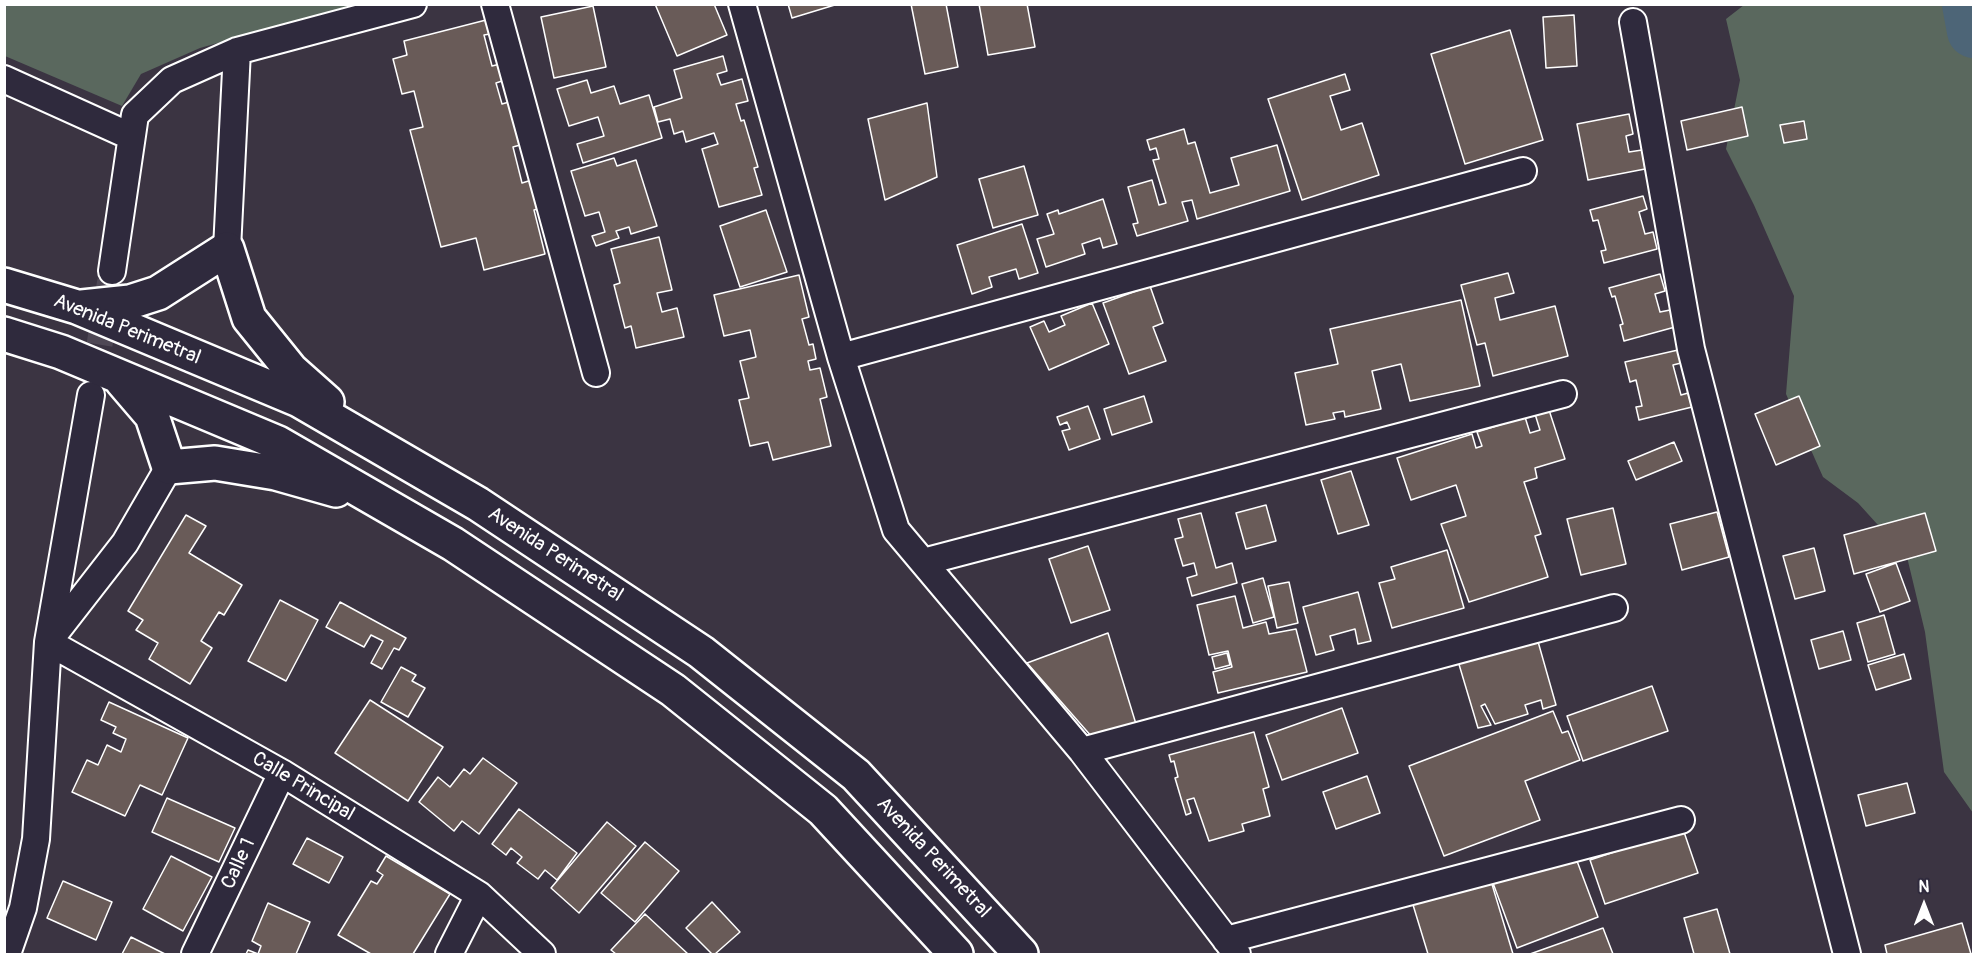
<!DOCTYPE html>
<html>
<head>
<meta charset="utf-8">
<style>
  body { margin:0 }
  #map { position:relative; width:1978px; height:959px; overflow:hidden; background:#3b3442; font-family:Pangolin,sans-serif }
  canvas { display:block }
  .frame { position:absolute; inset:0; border:6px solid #fff; pointer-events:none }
  .north { position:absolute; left:1894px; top:875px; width:60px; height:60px; -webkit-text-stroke:4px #2f2a3d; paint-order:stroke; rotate:0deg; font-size:16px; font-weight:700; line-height:24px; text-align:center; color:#fff }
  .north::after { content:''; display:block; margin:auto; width:21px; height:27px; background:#fff; clip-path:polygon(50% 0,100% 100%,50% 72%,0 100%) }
</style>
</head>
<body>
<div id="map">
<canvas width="1978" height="959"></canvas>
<div class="frame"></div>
<div class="north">N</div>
</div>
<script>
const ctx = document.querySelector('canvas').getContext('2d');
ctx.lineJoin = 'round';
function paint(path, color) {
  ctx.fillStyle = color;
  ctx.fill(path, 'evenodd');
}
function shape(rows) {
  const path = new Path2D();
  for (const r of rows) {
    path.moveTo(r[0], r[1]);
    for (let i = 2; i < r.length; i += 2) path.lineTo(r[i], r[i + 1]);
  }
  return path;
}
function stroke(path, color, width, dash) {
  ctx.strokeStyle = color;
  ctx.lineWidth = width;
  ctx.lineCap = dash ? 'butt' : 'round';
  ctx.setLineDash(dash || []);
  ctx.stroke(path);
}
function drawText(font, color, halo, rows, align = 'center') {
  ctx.font = font + ' Pangolin,sans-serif';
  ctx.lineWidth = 4.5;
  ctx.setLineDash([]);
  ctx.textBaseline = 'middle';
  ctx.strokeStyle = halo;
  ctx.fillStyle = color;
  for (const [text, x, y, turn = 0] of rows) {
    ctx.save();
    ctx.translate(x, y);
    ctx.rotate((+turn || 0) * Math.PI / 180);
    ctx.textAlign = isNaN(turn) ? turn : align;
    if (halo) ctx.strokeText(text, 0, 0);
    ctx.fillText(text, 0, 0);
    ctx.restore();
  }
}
paint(shape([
  [4,5,5,4,353,5,200,48,141,74,122,106,5,56],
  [1744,5,1973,5,1973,813,1944,772,1925,632,1907,557,1858,503,1823,477,1786,394,1794,296,1754,205,1726,149,1740,80,1726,19]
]), '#5a685e');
stroke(shape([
  [1969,4,1974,31]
]), '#4d6577', 54);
const building = shape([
  [655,4,714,4,727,35,677,56,655,4],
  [788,4,838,4,792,18,788,4],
  [911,4,946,4,958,67,925,74,911,4],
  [979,4,1027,4,1035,47,988,55,979,4],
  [593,6,606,67,554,78,541,17,593,6],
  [1574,15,1577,66,1546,68,1543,17,1574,15],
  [486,20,490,34,484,35,492,66,500,64,505,80,496,83,502,104,509,102,520,145,513,147,522,183,535,179,539,196,535,197,538,209,534,210,545,254,484,270,476,238,441,247,410,130,423,127,414,91,402,94,393,59,407,55,404,41,486,20],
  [1510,30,1543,140,1465,164,1431,54,1510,30],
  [723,56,727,71,717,74,721,85,742,79,748,101,736,104,741,121,744,120,758,167,754,168,762,195,719,207,702,149,718,144,714,133,686,142,683,131,674,134,670,119,658,122,654,107,682,98,674,70,723,56],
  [1345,74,1350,90,1330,96,1341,130,1362,123,1379,175,1302,200,1268,99,1345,74],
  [587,80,591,93,614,86,620,104,649,95,662,138,583,163,577,144,604,136,598,117,569,126,557,89,587,80],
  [927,103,937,177,885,200,868,119,927,103],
  [1742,107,1748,136,1687,150,1681,121,1742,107],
  [1629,114,1633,134,1626,136,1629,152,1642,150,1645,169,1588,180,1577,124,1629,114],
  [1804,121,1807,139,1784,143,1780,125,1804,121],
  [1184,129,1188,144,1195,142,1210,193,1239,185,1231,158,1277,145,1290,191,1197,219,1192,200,1182,202,1188,221,1137,236,1133,224,1138,223,1128,187,1152,180,1159,205,1166,203,1153,160,1159,159,1156,148,1150,150,1147,140,1184,129],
  [614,158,617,166,636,160,657,226,631,234,629,227,616,231,619,238,596,246,592,236,605,232,599,212,585,216,571,171,614,158],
  [1024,166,1038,215,993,228,979,179,1024,166],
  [1643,196,1647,209,1639,212,1645,234,1653,232,1657,249,1604,263,1601,251,1606,250,1598,220,1593,221,1590,210,1643,196],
  [1103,199,1117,244,1103,248,1100,238,1082,244,1085,254,1046,267,1037,239,1054,234,1047,214,1058,210,1059,214,1103,199],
  [766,210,787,272,740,287,720,226,766,210],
  [1022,224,1038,273,1019,279,1016,269,989,277,992,287,972,294,957,245,1022,224],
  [659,237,672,290,657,293,662,312,677,308,684,337,636,348,631,326,625,328,614,285,620,283,611,249,659,237],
  [1508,273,1514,293,1495,298,1500,320,1555,306,1568,356,1493,376,1485,343,1477,345,1461,285,1508,273],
  [1660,274,1665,291,1655,294,1660,312,1670,310,1675,327,1624,341,1620,325,1623,324,1615,296,1612,297,1609,288,1660,274],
  [799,275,809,317,802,319,809,345,813,344,816,359,808,361,810,370,820,368,827,397,820,399,831,446,773,460,768,442,750,446,739,400,749,398,740,361,756,357,750,330,724,336,714,295,799,275],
  [1150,286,1163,323,1153,327,1166,361,1129,374,1103,303,1150,286],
  [1461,300,1480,386,1410,401,1401,364,1372,371,1381,409,1345,417,1344,411,1333,413,1335,419,1306,425,1295,373,1338,364,1330,329,1461,300],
  [1092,303,1109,344,1049,370,1030,327,1044,321,1049,332,1065,325,1061,316,1092,303],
  [1678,350,1681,363,1673,365,1681,395,1688,393,1692,407,1639,420,1636,407,1642,406,1636,380,1630,382,1625,362,1678,350],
  [1144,396,1152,422,1112,435,1104,409,1144,396],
  [1799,396,1820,446,1776,465,1755,414,1799,396],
  [1088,406,1100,439,1069,450,1062,431,1070,429,1067,422,1060,425,1057,417,1088,406],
  [1549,410,1565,459,1535,468,1537,478,1524,482,1541,534,1535,536,1548,577,1469,602,1441,524,1466,516,1456,485,1411,500,1397,458,1472,434,1476,448,1482,446,1477,432,1525,417,1530,433,1540,430,1535,414,1549,410],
  [1674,442,1682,461,1636,480,1628,461,1674,442],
  [1351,471,1369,525,1338,534,1321,480,1351,471],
  [1266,505,1276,541,1246,549,1236,513,1266,505],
  [1613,508,1626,564,1581,575,1567,519,1613,508],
  [1717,512,1729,557,1682,570,1670,524,1717,512],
  [1201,513,1216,568,1232,563,1237,583,1192,596,1187,578,1197,575,1194,563,1183,566,1175,539,1183,537,1178,519,1201,513],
  [1925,513,1936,551,1854,574,1844,535,1925,513],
  [186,515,206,526,189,553,242,585,224,615,219,612,201,641,212,648,190,684,149,659,158,643,136,630,143,620,128,611,186,515],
  [1088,546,1110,610,1071,623,1049,559,1088,546],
  [1814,548,1825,591,1795,599,1783,556,1814,548],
  [1447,550,1464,608,1392,628,1379,583,1395,579,1391,567,1447,550],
  [1896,563,1910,601,1880,612,1866,574,1896,563],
  [1263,578,1274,617,1253,623,1242,584,1263,578],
  [1289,582,1298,623,1277,628,1268,586,1289,582],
  [1358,592,1371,641,1358,644,1355,629,1330,636,1334,650,1316,655,1303,607,1358,592],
  [1235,596,1243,628,1266,622,1269,634,1296,629,1307,672,1218,693,1213,672,1232,667,1228,651,1209,655,1197,605,1235,596],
  [280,600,318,620,286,681,248,661,280,600],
  [340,602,406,638,399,650,394,648,382,669,371,663,383,641,371,635,364,647,326,627,340,602],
  [1884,615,1895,654,1868,662,1857,623,1884,615],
  [1843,631,1851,660,1819,669,1811,640,1843,631],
  [1108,633,1136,724,1092,737,1027,663,1108,633],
  [1537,638,1556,705,1543,709,1541,700,1525,705,1528,714,1495,724,1485,704,1481,706,1491,725,1478,728,1458,661,1537,638],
  [1227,653,1230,665,1215,669,1212,657,1227,653],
  [1904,654,1911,679,1876,690,1868,665,1904,654],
  [401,667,416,675,412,681,425,688,408,717,381,702,401,667],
  [1652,686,1668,731,1583,761,1567,716,1652,686],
  [370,700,443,747,408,801,335,753,370,700],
  [109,702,188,738,162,795,140,785,125,816,72,792,87,760,98,765,107,745,121,752,126,739,113,733,116,727,101,720,109,702],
  [1342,708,1358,753,1282,780,1266,735,1342,708],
  [1553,711,1562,733,1568,731,1580,760,1525,781,1540,820,1444,856,1409,766,1553,711],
  [1254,732,1269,787,1263,789,1270,816,1242,824,1244,831,1209,841,1194,798,1187,800,1191,813,1186,815,1175,778,1178,777,1174,761,1171,762,1169,755,1254,732],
  [483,758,517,783,479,834,462,821,454,831,419,802,438,777,450,787,464,769,470,774,483,758],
  [1367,776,1380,813,1336,829,1323,792,1367,776],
  [1907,783,1915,813,1866,826,1858,795,1907,783],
  [167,798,235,828,219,862,152,832,167,798],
  [519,809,577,853,557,880,545,870,538,879,517,863,522,857,511,848,506,855,492,844,519,809],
  [607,822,636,846,579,913,551,888,607,822],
  [1683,829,1698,873,1605,904,1590,860,1683,829],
  [307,838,343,857,329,883,293,864,307,838],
  [645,842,679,871,635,922,601,893,645,842],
  [1574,853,1598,917,1517,948,1493,883,1574,853],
  [171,856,212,877,183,931,143,909,171,856],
  [386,856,450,894,413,954,371,954,338,935,371,881,377,884,383,875,377,871,386,856],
  [1488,871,1513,954,1428,954,1410,895,1488,871],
  [63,881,112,902,96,940,47,918,63,881],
  [712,902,740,932,715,954,712,954,686,928,712,902],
  [268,903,310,922,296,954,246,954,248,950,258,954,261,946,252,941,268,903],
  [1717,909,1730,954,1694,954,1684,918,1717,909],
  [645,914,688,954,616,954,611,950,645,914],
  [1962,923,1971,954,1887,954,1885,945,1962,923],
  [1603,928,1613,954,1530,954,1603,928],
  [131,937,165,954,122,954,131,937]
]);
paint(building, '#695b58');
stroke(building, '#fff', 1.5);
stroke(shape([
  [93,383,112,271]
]), '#4f4855', 26, [26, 13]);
const minor = shape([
  [495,4,596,373],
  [742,4,841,357,896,530,1082,751,1237,954],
  [1633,22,1691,349,1847,954],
  [4,79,130,136],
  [227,249,237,51],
  [112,271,135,115,172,80,237,51,413,4],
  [841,357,1523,171],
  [169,467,125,543,48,642,282,773,479,895,542,954],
  [923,562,1563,394],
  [1082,751,1614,608],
  [1226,940,1681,820],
  [7,954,23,908,36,839,48,642,91,395],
  [195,954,282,773],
  [449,954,479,895]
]);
const primary = shape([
  [4,285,77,307,299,400,478,504,701,652,856,775,1021,954],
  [82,307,130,302,158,293,227,249,249,318,291,370,327,402],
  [4,334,61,352,278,443,453,544,673,690,823,810,956,954],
  [122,381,152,416,169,467,215,463,276,473,336,490]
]);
stroke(minor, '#fff', 30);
stroke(primary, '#fff', 38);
stroke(minor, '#2f2a3d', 26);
stroke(primary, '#2f2a3d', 33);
drawText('20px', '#fff', '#2f2a3d', [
  ["Avenida Perimetral",127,330,22],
  ["Avenida Perimetral",555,555,33],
  ["Calle Principal",303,787,31],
  ["Avenida Perimetral",933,858,47],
  ["Calle 1",239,864,-65]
]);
</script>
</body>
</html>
